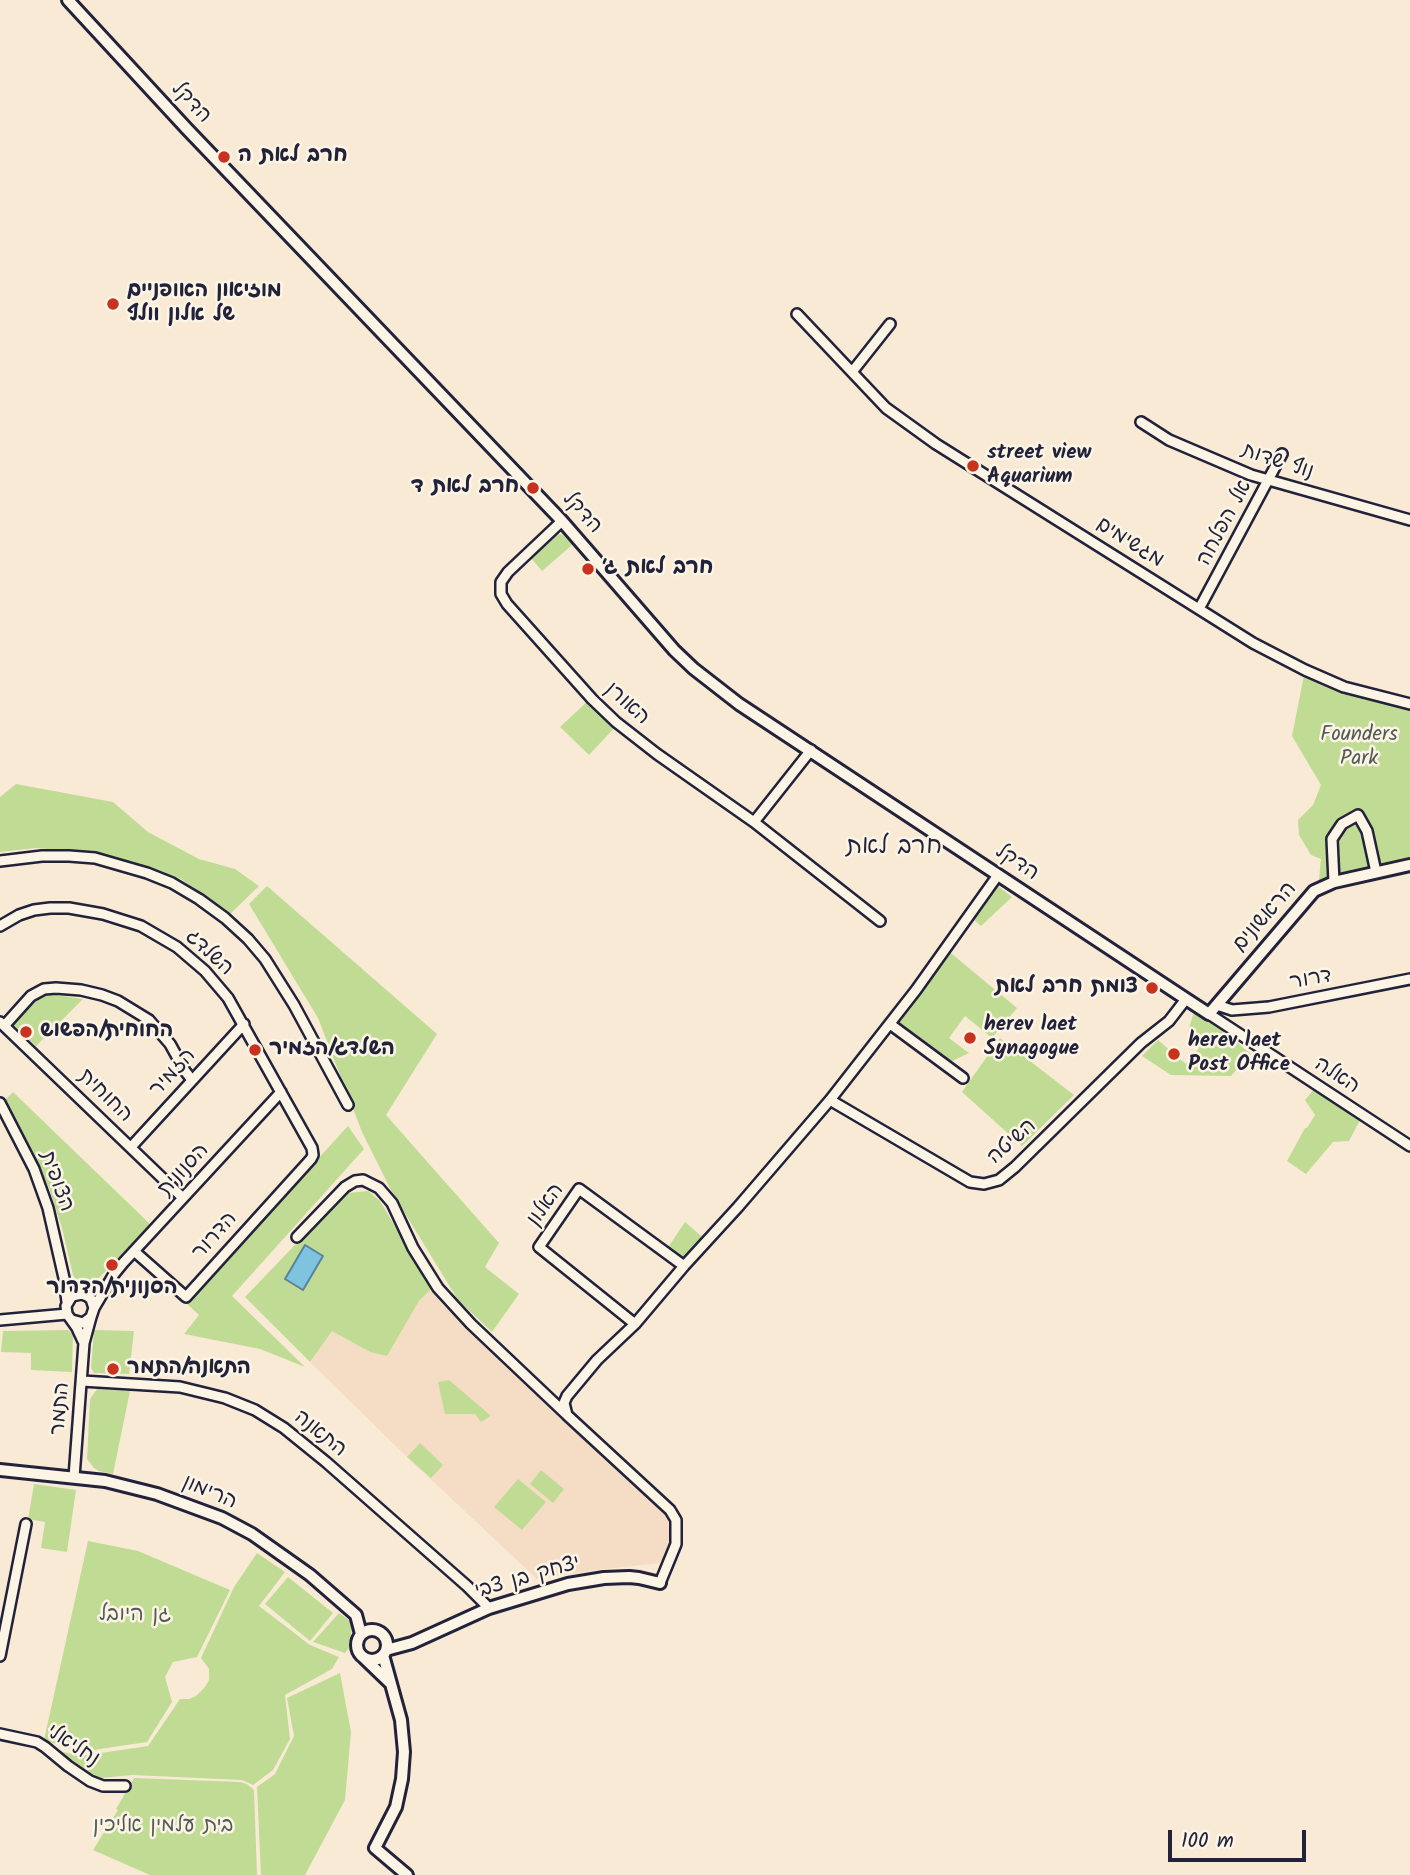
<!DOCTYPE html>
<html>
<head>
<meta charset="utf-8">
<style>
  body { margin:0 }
  #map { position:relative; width:1410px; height:1875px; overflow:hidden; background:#f9ead6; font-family:Kalam,sans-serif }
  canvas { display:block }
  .scale { position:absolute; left:1168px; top:1830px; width:138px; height:32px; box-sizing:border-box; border:4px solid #22223b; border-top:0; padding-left:9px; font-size:21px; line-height:24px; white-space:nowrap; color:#22223b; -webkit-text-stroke:5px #fcf5e5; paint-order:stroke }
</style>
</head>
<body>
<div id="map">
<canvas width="1410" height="1875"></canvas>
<div class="scale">100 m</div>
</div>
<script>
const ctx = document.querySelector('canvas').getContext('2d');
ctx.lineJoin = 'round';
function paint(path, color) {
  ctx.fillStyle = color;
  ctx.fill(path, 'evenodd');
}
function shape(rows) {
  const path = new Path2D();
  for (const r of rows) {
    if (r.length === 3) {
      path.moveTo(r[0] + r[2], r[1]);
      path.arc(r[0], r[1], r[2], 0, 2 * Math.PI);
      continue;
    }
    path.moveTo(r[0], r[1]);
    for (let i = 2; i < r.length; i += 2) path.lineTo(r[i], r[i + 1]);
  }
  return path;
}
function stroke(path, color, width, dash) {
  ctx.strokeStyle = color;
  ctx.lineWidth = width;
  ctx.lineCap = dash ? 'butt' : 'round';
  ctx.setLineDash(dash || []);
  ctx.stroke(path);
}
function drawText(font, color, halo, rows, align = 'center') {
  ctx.font = font + ' Kalam,"Playpen Sans Hebrew",sans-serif';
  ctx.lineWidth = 5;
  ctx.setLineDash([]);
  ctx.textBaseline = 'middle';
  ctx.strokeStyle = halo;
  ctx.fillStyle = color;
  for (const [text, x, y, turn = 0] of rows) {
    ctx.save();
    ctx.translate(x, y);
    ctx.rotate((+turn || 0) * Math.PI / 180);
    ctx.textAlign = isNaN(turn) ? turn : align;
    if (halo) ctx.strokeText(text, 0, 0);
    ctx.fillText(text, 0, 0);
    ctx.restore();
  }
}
paint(shape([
  [432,1288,442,1304,646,1492,669,1517,673,1533,668,1551,660,1563,604,1569,537,1579,407,1457,310,1362,332,1330,370,1352,387,1356,419,1301]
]), '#f5dcc5');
paint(shape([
  [561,534,564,536,572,545,542,571,531,558,556,535],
  [1305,670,1410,704,1410,865,1318,889,1321,859,1311,855,1299,835,1298,820,1313,805,1321,785,1292,736],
  [591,698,618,724,589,755,560,727],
  [16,784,113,802,148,832,199,859,235,869,259,886,229,915,212,901,181,879,135,864,93,853,36,848,0,852,0,797],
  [267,886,437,1034,386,1115,499,1243,485,1267,519,1294,492,1332,458,1300,392,1192,362,1132,318,1018,249,904],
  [998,886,1012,897,981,926,974,920],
  [946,949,1017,1008,992,1038,965,1016,949,1038,969,1053,944,1065,890,1024],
  [50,994,83,999,36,1046,13,1025,39,998],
  [1195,1009,1226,1034,1230,1032,1241,1046,1251,1054,1231,1076,1171,1075,1142,1056,1158,1040,1186,1064,1199,1048,1189,1034,1188,1031],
  [1000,1038,1074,1095,1022,1146,962,1092],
  [1315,1088,1360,1120,1349,1141,1333,1142,1306,1174,1287,1161,1305,1128,1307,1128,1315,1115,1305,1100],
  [13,1092,150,1224,100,1277,91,1283,85,1284,76,1281,73,1275,62,1228,49,1188,29,1145,5,1100],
  [348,1126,364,1149,232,1296,305,1367,260,1349,184,1334,199,1315,186,1303],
  [368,1191,380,1201,432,1288,419,1301,387,1356,370,1352,332,1331,310,1362,245,1297,337,1201,348,1193],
  [685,1222,707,1241,684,1266,665,1252],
  [68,1330,73,1334,72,1372,31,1370,31,1353,1,1352,3,1331],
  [94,1330,134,1331,129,1374,94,1373,91,1368],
  [449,1380,490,1415,489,1417,481,1422,475,1414,445,1414,438,1382],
  [97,1389,130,1391,113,1474,99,1471,94,1468,87,1459,90,1399],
  [420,1443,443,1465,431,1478,407,1457],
  [541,1470,564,1489,553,1503,530,1484],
  [518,1479,546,1502,522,1530,494,1507],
  [34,1484,76,1490,67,1552,41,1548,45,1522,28,1519],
  [88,1541,138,1551,230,1590,197,1657,173,1662,165,1677,172,1702,147,1742,80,1752,44,1740],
  [257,1553,285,1572,259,1606,310,1645,339,1657,332,1669,285,1695,290,1739,273,1770,253,1785,242,1780,132,1775,101,1778,83,1773,56,1750,80,1756,148,1746,180,1699,189,1699,196,1696,205,1687,209,1680,209,1669,201,1658,234,1587],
  [288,1577,333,1613,310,1641,265,1604],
  [339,1613,350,1621,352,1627,349,1648,345,1653,313,1642],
  [340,1673,351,1732,345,1800,305,1875,261,1875,257,1787,275,1774,294,1736,287,1698],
  [134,1778,240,1782,247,1784,254,1790,257,1875,150,1875,93,1850,118,1810,116,1809]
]), '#c0dc94');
const water = shape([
  [305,1245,323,1256,303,1290,285,1279,305,1245]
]);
paint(water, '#7ec4df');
stroke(water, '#59839d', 2);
const minor = shape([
  [797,314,886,408,936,444,1253,643,1305,670,1344,687,1410,704],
  [852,372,890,324],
  [1141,422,1169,440,1251,475,1410,520],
  [562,521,508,572,501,582,501,594,507,604,592,699,616,722,657,754,754,822,880,921],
  [1199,609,1282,454],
  [754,822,811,750],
  [0,861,42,856,69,856,95,858,147,873,172,883,199,899,225,918,248,939,265,959,294,1005,348,1105],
  [1334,882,1332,839,1342,824,1358,815,1367,831,1376,872],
  [0,926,19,915,34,910,50,908,69,908,103,914,141,926,177,947,205,971,228,998,312,1148,313,1155,311,1159,186,1297,134,1251],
  [1217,1005,1232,1010,1269,1007,1410,979],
  [1209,1014,1410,1146],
  [0,1022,183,1198],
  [890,1024,963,1078],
  [4,1026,31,996,44,989,56,988,81,990,102,995,118,1001,149,1020,170,1044,185,1071,192,1080],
  [830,1100,970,1182,984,1184,999,1180,1015,1167,1141,1043,1169,1021,1186,999],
  [0,1103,34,1169,48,1208,64,1278,67,1302],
  [131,1147,244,1024],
  [297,1237,345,1187,355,1181,363,1180,379,1188,392,1203,413,1248,438,1288,471,1324,566,1414],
  [94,1308,114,1274,123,1263,281,1092],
  [0,1320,67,1314],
  [72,1320,83,1323,91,1317,94,1308,91,1299,87,1296,82,1294,72,1296,66,1306,67,1314,77,1328,83,1341],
  [635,1324,539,1247,579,1189,684,1266],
  [82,1381,180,1387,225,1398,255,1410,284,1428,326,1462,467,1586,489,1608],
  [74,1477,84,1343,91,1317],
  [660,1583,676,1544,676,1520,670,1510,567,1415,564,1403,567,1396,597,1360,635,1324,684,1266,738,1207,830,1100,916,990,998,875],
  [0,1656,26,1524],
  [0,1734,37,1742,45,1747,68,1766,90,1781,103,1786,125,1786]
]);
const tertiary = shape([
  [68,0,187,129,562,521,674,650,694,669,739,704,1186,999,1209,1014,1314,891,1334,882,1410,865],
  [0,1470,105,1481,157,1494,222,1518,252,1534,310,1575,356,1615,361,1634],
  [372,1645,15],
  [386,1650,412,1643,489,1608,568,1584,604,1578,629,1577,639,1578,660,1583],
  [383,1655,401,1720,404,1752,402,1779,396,1807,375,1848,407,1875],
  [364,1658,390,1683]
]);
stroke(minor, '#22223b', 14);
stroke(tertiary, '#22223b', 16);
stroke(minor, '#fcf5e5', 9);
stroke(tertiary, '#fcf5e5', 10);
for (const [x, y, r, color] of [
  [224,157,7,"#c8321e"],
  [113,304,7,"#c8321e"],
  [973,466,7,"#c8321e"],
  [533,488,7,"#c8321e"],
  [588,569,7,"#c8321e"],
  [1152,988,7,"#c8321e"],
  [26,1032,7,"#c8321e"],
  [970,1038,7,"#c8321e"],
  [255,1050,7,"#c8321e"],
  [1174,1054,7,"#c8321e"],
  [112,1265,7,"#c8321e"],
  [113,1369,7,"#c8321e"]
]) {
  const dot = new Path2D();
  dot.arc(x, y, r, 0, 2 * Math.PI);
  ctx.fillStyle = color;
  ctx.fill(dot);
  stroke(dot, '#fcf5e5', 2.5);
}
drawText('21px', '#22223b', '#fcf5e5', [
  ["הדקל",190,104,47],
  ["נוף שדות",1277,463,18],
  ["הדקל",581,514,48],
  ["אל הפלחה",1226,524,-62],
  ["מגשימים",1129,544,32],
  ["האורן",626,705,42],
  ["הדקל",1016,864,34],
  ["הראשונים",1266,918,-49],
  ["השלדג",208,954,43],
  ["דרור",1311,981,-10],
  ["הזמיר",174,1074,-47],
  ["האלה",1336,1077,33],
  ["החוחית",104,1097,44],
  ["השיטה",1013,1143,-41],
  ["הסנונית",185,1171,-47],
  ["הצופית",55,1182,70],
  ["האלון",547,1206,-54],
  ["הדרור",216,1237,-48],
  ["התמר",62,1409,-85],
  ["התאנה",319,1435,39],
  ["הרימון",209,1494,23],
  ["יצחק בן צבי",528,1579,-16],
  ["נחליאלי",72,1747,33]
]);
drawText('bold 21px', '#22223b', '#fcf5e5', [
  ["חרב לאת ה",238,157],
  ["מוזיאון האופניים",127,292],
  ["של אלון וולף",127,316],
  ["street view",987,454],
  ["Aquarium",987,478],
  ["חרב לאת ד",519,488,"right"],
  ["חרב לאת ג׳",602,569],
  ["צומת חרב לאת",1138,988,"right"],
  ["herev laet",984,1026],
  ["Synagogue",984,1050],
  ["החוחית/הפשוש",40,1032],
  ["herev laet",1188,1042],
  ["Post Office",1188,1066],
  ["השלדג/הזמיר",269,1050],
  ["הסנונית/הדרור",112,1289,"center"],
  ["התאנה/התמר",127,1369]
], 'left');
drawText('21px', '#515a56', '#fcf5e5', [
  ["Founders",1359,736],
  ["Park",1359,760],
  ["גן היובל",135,1616],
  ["בית עלמין אליכין",163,1827]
]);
drawText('24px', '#22223b', '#fcf5e5', [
  ["חרב לאת",894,849]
]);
</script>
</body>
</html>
